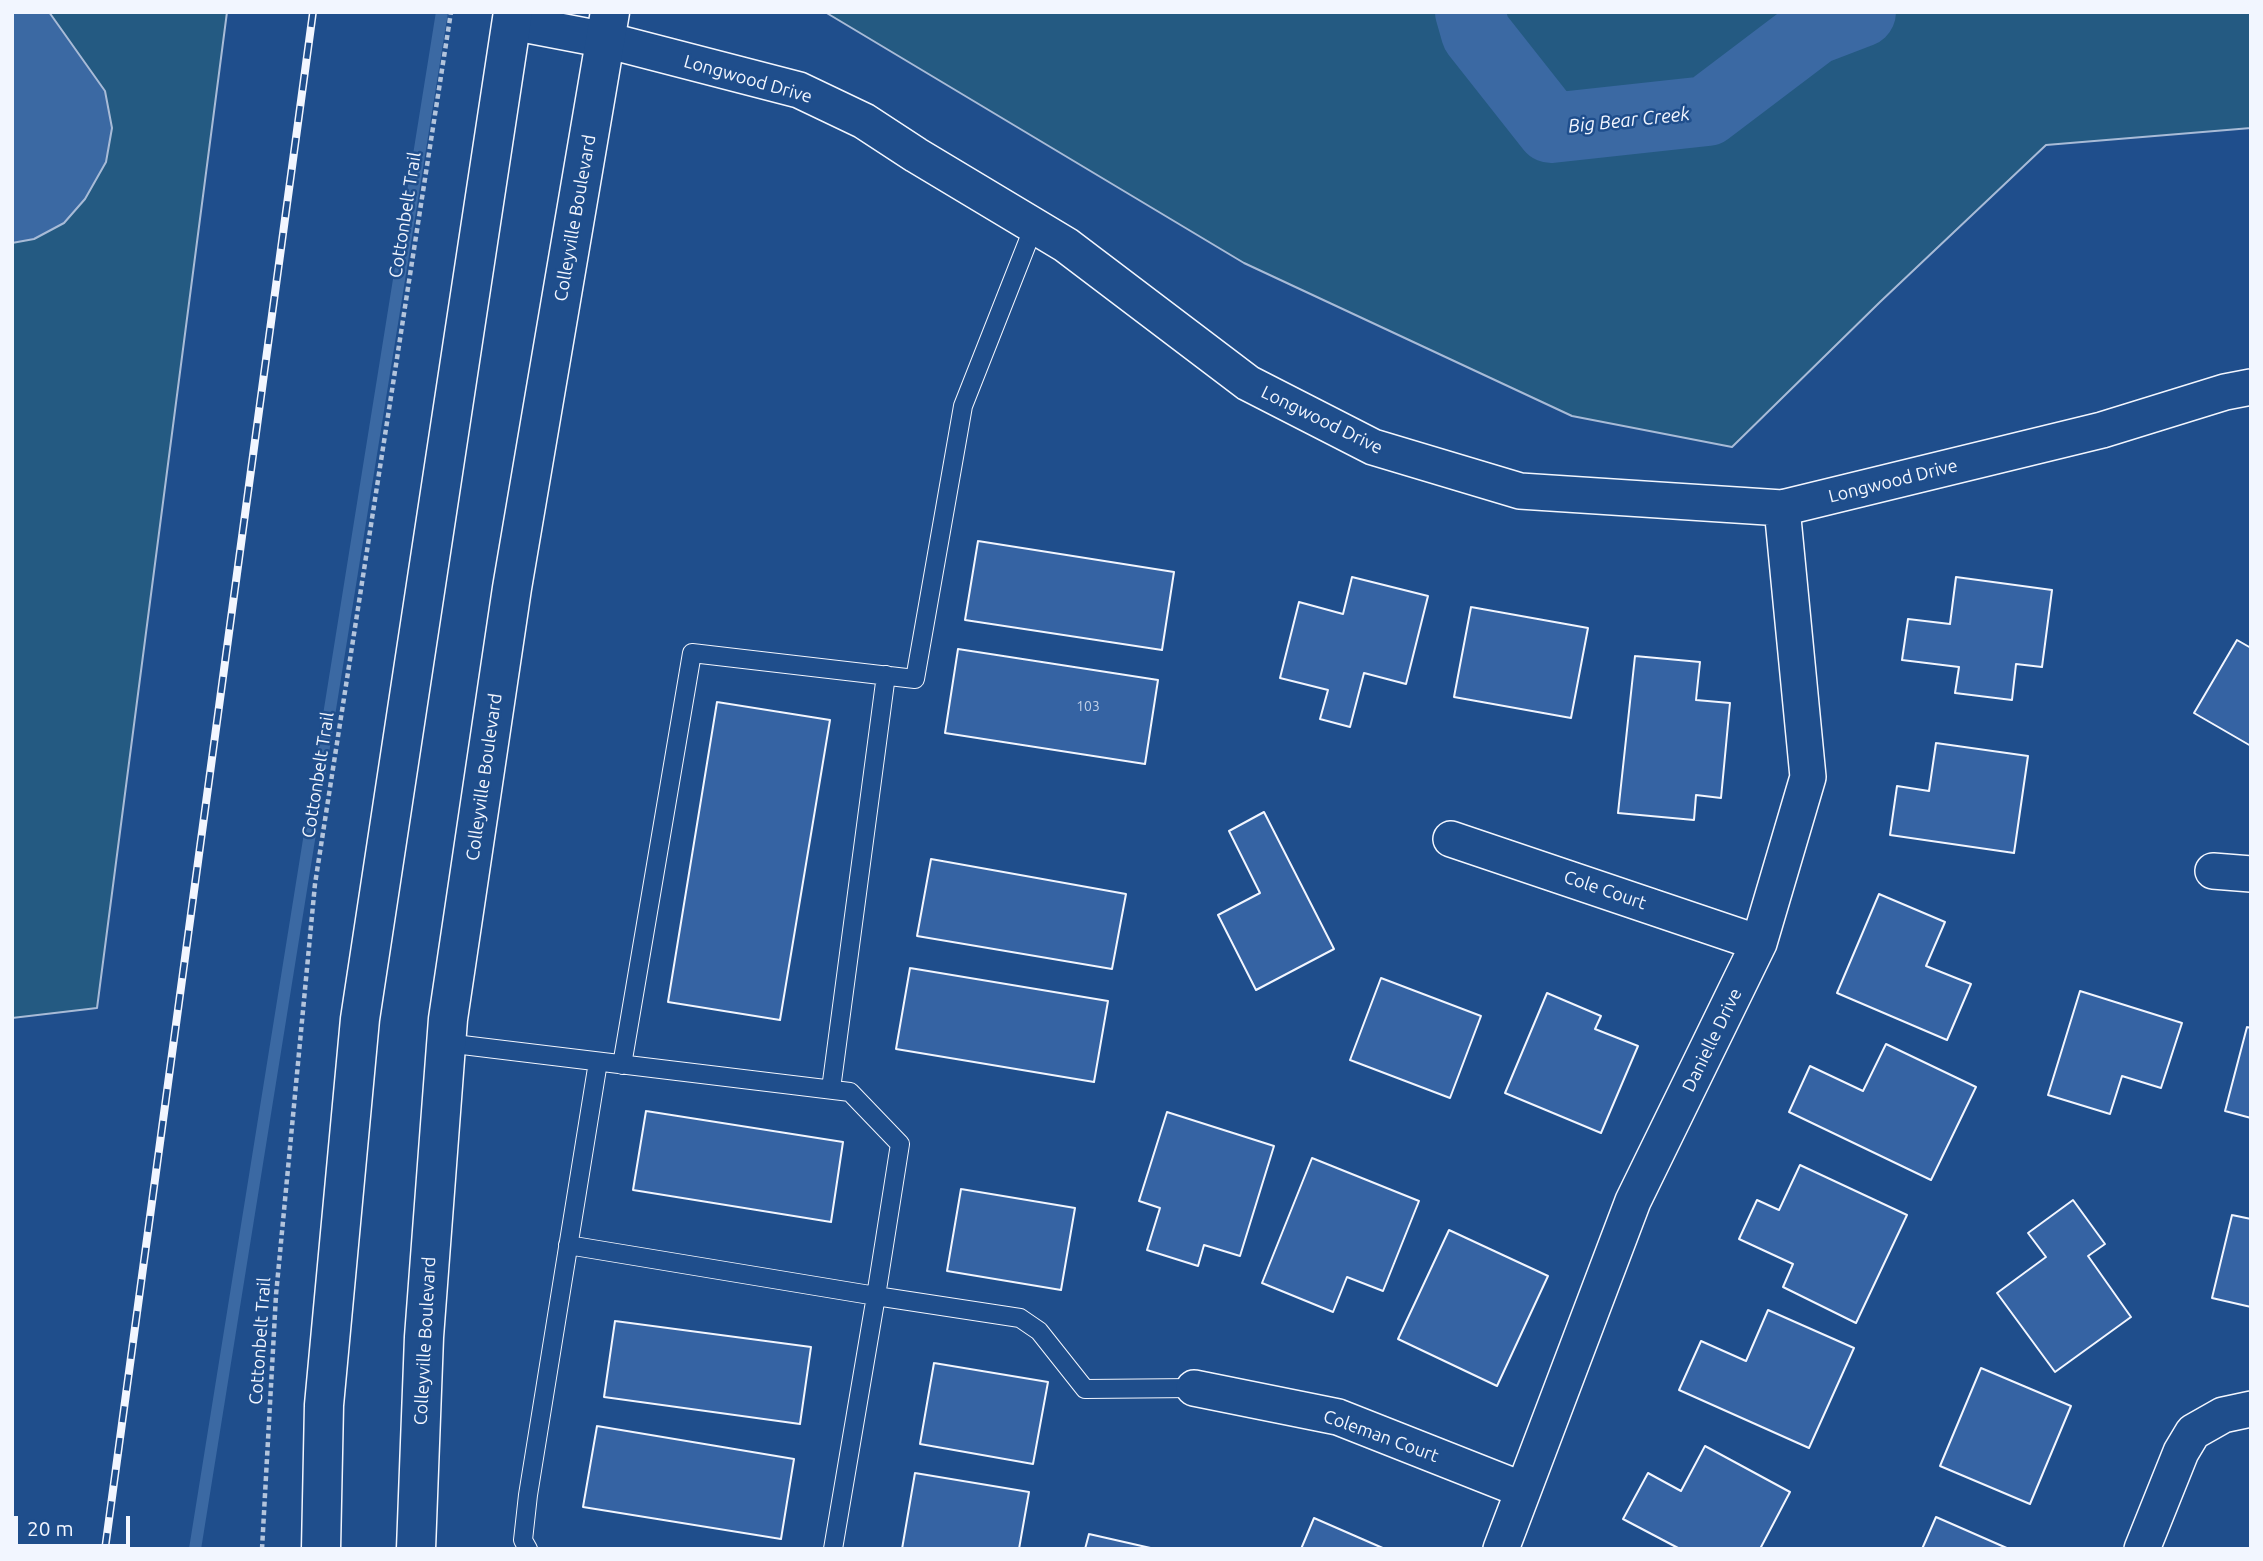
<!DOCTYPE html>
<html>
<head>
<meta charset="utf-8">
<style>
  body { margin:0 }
  #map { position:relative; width:2263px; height:1561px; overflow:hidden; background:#1f4e8c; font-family:Ubuntu,sans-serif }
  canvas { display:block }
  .frame { position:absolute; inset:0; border:14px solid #f2f6ff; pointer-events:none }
  .scale { position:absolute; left:14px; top:1516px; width:116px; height:32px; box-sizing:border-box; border:4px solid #f2f6ff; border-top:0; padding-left:9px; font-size:21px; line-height:24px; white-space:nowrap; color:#f2f6ff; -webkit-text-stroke:5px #1f4e8c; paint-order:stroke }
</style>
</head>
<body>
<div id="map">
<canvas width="2263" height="1561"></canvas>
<div class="frame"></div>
<div class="scale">20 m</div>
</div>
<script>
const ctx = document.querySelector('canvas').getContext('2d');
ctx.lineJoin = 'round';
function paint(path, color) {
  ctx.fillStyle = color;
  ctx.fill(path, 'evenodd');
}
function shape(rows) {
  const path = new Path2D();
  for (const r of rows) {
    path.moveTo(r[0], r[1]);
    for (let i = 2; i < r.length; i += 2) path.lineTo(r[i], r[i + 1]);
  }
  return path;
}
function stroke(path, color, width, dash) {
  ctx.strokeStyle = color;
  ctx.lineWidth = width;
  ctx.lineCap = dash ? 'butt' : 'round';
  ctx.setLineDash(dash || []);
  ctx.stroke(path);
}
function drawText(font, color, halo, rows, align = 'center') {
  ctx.font = font + ' Ubuntu,sans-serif';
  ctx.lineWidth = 5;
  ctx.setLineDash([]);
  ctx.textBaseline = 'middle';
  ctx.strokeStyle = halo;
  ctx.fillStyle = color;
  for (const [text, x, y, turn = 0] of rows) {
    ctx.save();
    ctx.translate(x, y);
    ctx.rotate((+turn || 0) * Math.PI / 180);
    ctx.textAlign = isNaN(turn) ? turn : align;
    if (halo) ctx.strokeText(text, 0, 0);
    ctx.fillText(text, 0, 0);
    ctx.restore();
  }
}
const green = shape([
  [12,12,227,12,97,1008,12,1018,12,12],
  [825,12,2251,12,2251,128,2046,145,1880,302,1732,447,1572,416,1244,263,825,12]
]);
paint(green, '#245a82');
stroke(green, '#a8bbd7', 2);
const water = shape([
  [12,12,49,12,105,91,112,128,106,162,85,199,64,223,34,239,12,243,12,12]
]);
paint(water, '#3b69a3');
stroke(water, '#a8bbd7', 2);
stroke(shape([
  [195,1549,442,12]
]), '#3b69a3', 12);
stroke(shape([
  [1470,12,1476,33,1551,128,1707,111,1814,30,1861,12]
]), '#3b69a3', 70);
const building = shape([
  [978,541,1174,572,1162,650,965,620,978,541],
  [1352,577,1428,596,1406,684,1364,673,1350,727,1320,719,1328,690,1280,678,1299,602,1343,614,1352,577],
  [1956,577,2052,590,2042,667,2016,664,2012,700,1955,693,1959,667,1902,660,1908,619,1950,624,1956,577],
  [1471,607,1588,628,1571,718,1454,697,1471,607],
  [2237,640,2251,648,2251,746,2194,713,2237,640],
  [958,649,1158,680,1145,764,945,733,958,649],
  [1635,656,1700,662,1696,700,1730,703,1721,798,1696,795,1694,820,1618,813,1635,656],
  [717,702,830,720,780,1020,668,1002,717,702],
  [1936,743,2028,756,2014,853,1890,835,1897,786,1929,791,1936,743],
  [1264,812,1334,949,1256,990,1218,915,1260,893,1229,831,1264,812],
  [931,859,1126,894,1112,969,917,936,931,859],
  [1879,894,1945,922,1926,966,1971,984,1947,1040,1837,993,1879,894],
  [910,968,1108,1001,1094,1082,896,1049,910,968],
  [1381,978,1481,1016,1450,1098,1350,1060,1381,978],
  [2080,991,2182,1023,2161,1088,2122,1076,2110,1114,2048,1095,2080,991],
  [1547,993,1601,1016,1595,1029,1638,1046,1601,1133,1505,1093,1547,993],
  [2247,1027,2251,1028,2251,1118,2225,1111,2247,1027],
  [1886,1044,1976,1087,1931,1180,1789,1112,1810,1066,1863,1091,1886,1044],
  [646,1111,843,1142,831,1222,633,1190,646,1111],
  [1167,1112,1274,1146,1240,1256,1204,1245,1198,1266,1147,1250,1160,1208,1139,1201,1167,1112],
  [1312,1158,1419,1201,1383,1291,1347,1277,1333,1312,1262,1283,1312,1158],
  [1800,1165,1907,1215,1856,1323,1783,1287,1793,1264,1739,1239,1757,1200,1779,1210,1800,1165],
  [961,1189,1075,1208,1061,1290,947,1271,961,1189],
  [2073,1200,2105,1244,2088,1256,2131,1317,2055,1372,1997,1293,2046,1257,2028,1233,2073,1200],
  [2232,1215,2251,1219,2251,1307,2212,1298,2232,1215],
  [1449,1230,1548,1276,1497,1386,1398,1339,1449,1230],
  [1768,1310,1854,1348,1809,1448,1679,1390,1701,1341,1746,1361,1768,1310],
  [615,1321,811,1347,800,1424,604,1397,615,1321],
  [934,1363,1048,1382,1033,1464,920,1444,934,1363],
  [1981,1368,2071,1406,2030,1504,1940,1466,1981,1368],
  [597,1426,794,1459,781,1539,583,1507,597,1426],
  [1705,1446,1790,1492,1760,1549,1680,1549,1623,1519,1648,1473,1681,1491,1705,1446],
  [915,1473,1029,1492,1019,1549,902,1549,915,1473],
  [1936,1517,2009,1549,1922,1549,1936,1517],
  [1314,1518,1385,1549,1301,1549,1314,1518],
  [1089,1534,1155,1549,1085,1549,1089,1534]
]);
paint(building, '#3563a3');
stroke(building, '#f2f6ff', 2);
const lane = shape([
  [446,1043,850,1092,900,1144,876,1296,568,1245],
  [622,1065,692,653,915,679,963,406,1034,226],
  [831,1089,886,675],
  [528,1549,523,1540,528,1495,598,1062],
  [833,1549,876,1296,1020,1318,1039,1331,1085,1389,1194,1388]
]);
const street = shape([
  [512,22,606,40,799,90,864,121,916,155,1066,245,1248,383,1373,447,1520,491,1782,508,2102,430,2225,392,2251,387],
  [1451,839,1759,943],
  [2213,871,2251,874],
  [1194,1388,1338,1417,1523,1490],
  [1501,1549,1633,1201,1759,943,1808,777,1782,508],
  [2142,1549,2181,1452,2193,1432,2223,1415,2251,1409]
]);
const primary = shape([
  [321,1549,324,1405,360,1019,513,12],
  [416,1549,424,1337,448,1019,512,588,610,12]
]);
stroke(lane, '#f2f6ff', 20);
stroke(street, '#f2f6ff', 38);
stroke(primary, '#f2f6ff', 41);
stroke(shape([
  [262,1549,276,1295,315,884,451,12]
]), '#b3c4dc', 4.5, [5, 3.5]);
stroke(lane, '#1f4e8c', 18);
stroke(street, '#1f4e8c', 35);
stroke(primary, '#1f4e8c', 38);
const rail = shape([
  [105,1549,313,12]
]);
stroke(rail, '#f2f6ff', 8);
stroke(rail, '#1f4e8c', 5, [16]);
drawText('14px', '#c3d1e8', null, [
  ["103",1088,706]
]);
drawText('18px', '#f2f6ff', '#1f4e8c', [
  ["Longwood Drive",748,79,16],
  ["Cottonbelt Trail",405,215,-81],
  ["Colleyville Boulevard",575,218,-80],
  ["Longwood Drive",1322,420,26],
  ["Longwood Drive",1893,481,-14],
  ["Cottonbelt Trail",318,775,-81],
  ["Colleyville Boulevard",484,777,-82],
  ["Cole Court",1605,890,19],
  ["Danielle Drive",1712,1040,-64],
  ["Cottonbelt Trail",260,1341,-86],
  ["Colleyville Boulevard",425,1341,-87],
  ["Coleman Court",1381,1436,20]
]);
drawText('italic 19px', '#f2f6ff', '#1f4e8c', [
  ["Big Bear Creek",1629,120,-6]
]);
</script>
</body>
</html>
